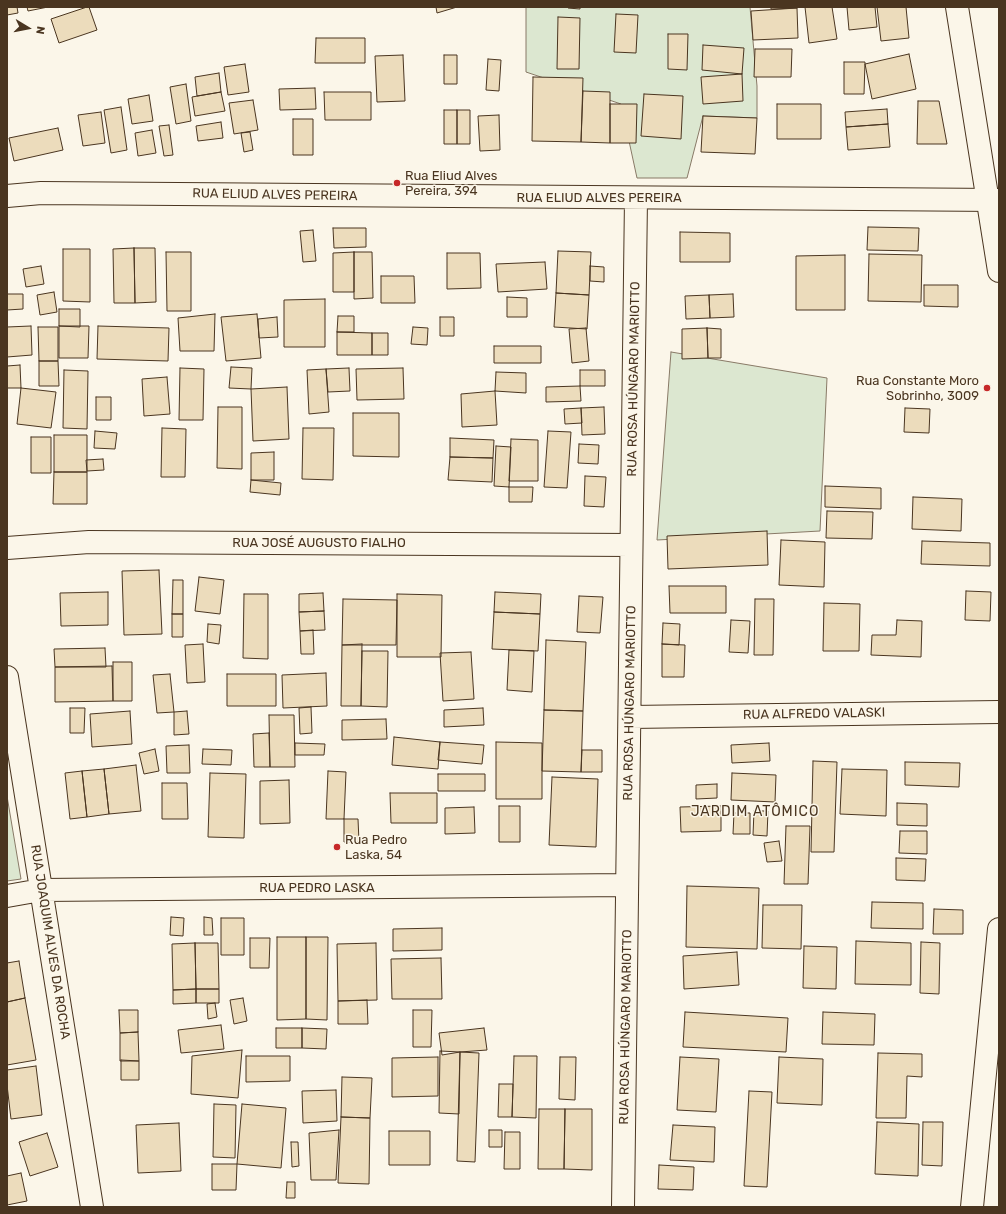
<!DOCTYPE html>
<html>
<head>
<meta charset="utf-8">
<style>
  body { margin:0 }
  #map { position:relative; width:1006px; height:1214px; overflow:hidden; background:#fbf6e9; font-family:Rubik,sans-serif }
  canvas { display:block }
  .frame { position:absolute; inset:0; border:8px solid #4a3520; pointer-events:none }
  .north { position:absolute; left:8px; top:8px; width:40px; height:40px; -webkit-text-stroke:3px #fbf6e9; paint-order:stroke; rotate:100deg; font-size:11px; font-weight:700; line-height:16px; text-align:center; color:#4a3520 }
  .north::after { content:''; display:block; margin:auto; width:14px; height:18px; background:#4a3520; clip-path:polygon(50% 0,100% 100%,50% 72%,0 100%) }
</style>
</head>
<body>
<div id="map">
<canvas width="1006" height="1214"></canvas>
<div class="frame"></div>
<div class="north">N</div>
</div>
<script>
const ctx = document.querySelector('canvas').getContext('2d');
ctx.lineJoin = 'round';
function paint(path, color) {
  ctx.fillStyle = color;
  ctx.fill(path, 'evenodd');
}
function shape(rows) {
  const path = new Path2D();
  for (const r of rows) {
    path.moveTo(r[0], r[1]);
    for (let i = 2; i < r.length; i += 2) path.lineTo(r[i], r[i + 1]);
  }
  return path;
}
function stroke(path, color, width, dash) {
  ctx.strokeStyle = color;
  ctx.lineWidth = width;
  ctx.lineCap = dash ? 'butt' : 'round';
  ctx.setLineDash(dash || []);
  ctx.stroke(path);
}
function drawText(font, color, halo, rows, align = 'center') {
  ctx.font = font + ' Rubik,sans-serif';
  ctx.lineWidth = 3;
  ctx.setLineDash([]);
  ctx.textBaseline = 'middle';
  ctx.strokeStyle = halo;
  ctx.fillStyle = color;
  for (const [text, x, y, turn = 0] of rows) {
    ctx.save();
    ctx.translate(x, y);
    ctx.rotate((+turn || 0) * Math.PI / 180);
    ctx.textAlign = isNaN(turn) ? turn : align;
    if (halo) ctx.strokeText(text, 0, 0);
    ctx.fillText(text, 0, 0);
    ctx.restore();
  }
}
const green = shape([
  [526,7,750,7,757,86,757,118,703,116,687,178,637,178,621,104,526,72,526,7],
  [671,352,827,378,820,531,657,540,671,352],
  [7,796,21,879,7,881,7,796]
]);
paint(green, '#dce7d0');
stroke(green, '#887966', 1);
const building = shape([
  [7,7,17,7,18,13,7,15,7,7],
  [27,7,48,7,28,11,27,7],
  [87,7,89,7,97,30,59,43,51,19,87,7],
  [436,7,457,7,437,13,436,7],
  [568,7,580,7,580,9,568,8,568,7],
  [771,7,797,7,797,8,771,9,771,7],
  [805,7,832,7,837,39,809,43,805,7],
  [847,7,875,7,877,27,849,30,847,7],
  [877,7,906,7,909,38,881,41,877,7],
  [797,8,798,38,753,40,751,11,797,8],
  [616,14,638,15,636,53,614,52,616,14],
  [558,17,580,18,579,69,557,69,558,17],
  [668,34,688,34,687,70,668,69,668,34],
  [316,38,365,38,365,63,315,63,316,38],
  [703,45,744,48,742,74,702,70,703,45],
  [755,49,792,49,791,77,754,77,755,49],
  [909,54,916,89,872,99,865,64,909,54],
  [403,55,405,101,377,102,375,56,403,55],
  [444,55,457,55,457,84,444,84,444,55],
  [488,59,501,60,499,91,486,90,488,59],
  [844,62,865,62,864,94,844,94,844,62],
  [245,64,249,92,228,95,224,67,245,64],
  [219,73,221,92,197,96,195,77,219,73],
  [742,74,743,101,703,104,701,77,742,74],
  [533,77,583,78,581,142,532,141,533,77],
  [186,84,191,121,176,124,170,87,186,84],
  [315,88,316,109,280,110,279,89,315,88],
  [583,91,610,92,610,143,581,142,583,91],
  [221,92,225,111,195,116,192,97,221,92],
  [324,92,371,92,371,120,325,120,324,92],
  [644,94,683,96,681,139,641,136,644,94],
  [149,95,153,121,132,124,128,99,149,95],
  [253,100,258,130,234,134,229,103,253,100],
  [918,101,939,101,947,144,917,144,918,101],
  [610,104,637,104,636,143,610,143,610,104],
  [777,104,821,104,821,139,777,139,777,104],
  [121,107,127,150,111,153,104,110,121,107],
  [887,109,888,124,846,127,845,112,887,109],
  [444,110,457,110,457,144,444,144,444,110],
  [457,110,470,110,470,144,457,144,457,110],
  [101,112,105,143,83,146,78,115,101,112],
  [499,115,500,150,480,151,478,116,499,115],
  [703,116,757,118,755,154,701,152,703,116],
  [293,119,313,119,313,155,293,155,293,119],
  [221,122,223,138,198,141,196,126,221,122],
  [888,124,890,147,848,150,846,127,888,124],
  [169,125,173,155,164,156,159,126,169,125],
  [58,128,63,150,14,161,9,138,58,128],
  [152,130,156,153,138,156,135,133,152,130],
  [250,132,253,150,244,152,241,133,250,132],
  [868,227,919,228,918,251,867,250,868,227],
  [333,228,366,228,366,247,334,248,333,228],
  [313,230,316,261,303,262,300,231,313,230],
  [680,232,730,233,730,262,680,262,680,232],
  [134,248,155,248,156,302,135,303,134,248],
  [134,248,135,303,114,303,113,249,134,248],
  [63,249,90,249,90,302,63,301,63,249],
  [558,251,591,252,589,295,556,293,558,251],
  [166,252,191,252,191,311,167,311,166,252],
  [354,252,354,292,333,292,333,253,354,252],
  [354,252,372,252,373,298,354,299,354,252],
  [447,253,480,253,481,288,447,289,447,253],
  [869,254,922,255,921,302,868,301,869,254],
  [845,255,845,310,796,310,796,256,845,255],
  [545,262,547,289,498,292,496,264,545,262],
  [41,266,44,284,26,287,23,269,41,266],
  [590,266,604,267,604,282,590,281,590,266],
  [381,276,414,276,415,303,381,303,381,276],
  [924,285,958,285,958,307,924,306,924,285],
  [54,292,57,312,40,315,37,295,54,292],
  [556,293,589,295,587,329,554,327,556,293],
  [7,294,23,294,23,309,7,310,7,294],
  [733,294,734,317,710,318,709,295,733,294],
  [709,295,710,318,686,319,685,296,709,295],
  [507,297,527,298,527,317,507,317,507,297],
  [325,299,325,347,284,347,284,300,325,299],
  [59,309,80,309,80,327,59,326,59,309],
  [215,314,214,351,180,351,178,318,215,314],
  [257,314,261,358,226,361,221,317,257,314],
  [338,316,354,316,354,332,337,332,338,316],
  [277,317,278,337,259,338,258,319,277,317],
  [440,317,454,317,454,336,440,336,440,317],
  [31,326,32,355,7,357,7,327,31,326],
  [59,326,89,326,88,358,59,358,59,326],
  [98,326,169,328,168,361,97,359,98,326],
  [38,327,58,327,58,361,39,361,38,327],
  [413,327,428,328,427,345,411,344,413,327],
  [586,328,589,361,572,363,569,329,586,328],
  [707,328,708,358,682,359,682,329,707,328],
  [707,328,721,329,721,358,708,358,707,328],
  [337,332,372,333,372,355,337,355,337,332],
  [372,333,388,333,388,355,372,355,372,333],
  [494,346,541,346,541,363,494,363,494,346],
  [39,361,58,361,59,386,39,386,39,361],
  [20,365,21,388,7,388,7,366,20,365],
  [231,367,252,368,251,389,229,388,231,367],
  [180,368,204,369,203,420,179,420,180,368],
  [349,368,350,391,328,392,326,369,349,368],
  [403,368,404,399,357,400,356,369,403,368],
  [326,369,329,412,309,414,307,370,326,369],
  [64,370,88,371,87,429,63,428,64,370],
  [580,370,605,370,605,386,580,386,580,370],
  [496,372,526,373,526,393,495,391,496,372],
  [167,377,170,414,144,416,142,379,167,377],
  [580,386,581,401,546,402,546,387,580,386],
  [287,387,289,439,253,441,251,389,287,387],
  [21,388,56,392,51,428,17,424,21,388],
  [495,391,497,425,462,427,461,394,495,391],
  [96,397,111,397,111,420,96,420,96,397],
  [218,407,242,407,242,469,217,468,218,407],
  [604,407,605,434,582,435,581,408,604,407],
  [581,408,582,423,565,424,564,409,581,408],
  [905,408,930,409,929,433,904,432,905,408],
  [353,413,399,413,399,457,353,456,353,413],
  [162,428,186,429,185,477,161,477,162,428],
  [303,428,334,428,333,480,302,479,303,428],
  [95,431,117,433,115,449,94,448,95,431],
  [548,431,571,432,567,488,544,487,548,431],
  [54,435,87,435,87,472,54,472,54,435],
  [31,437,51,437,51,473,31,473,31,437],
  [450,438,494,440,493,458,450,457,450,438],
  [511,439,538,440,538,481,509,481,511,439],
  [579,444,599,445,598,464,578,463,579,444],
  [496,446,511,447,509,487,494,486,496,446],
  [274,452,274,480,251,480,251,453,274,452],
  [450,457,493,458,492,482,448,480,450,457],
  [103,459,104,470,87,471,86,460,103,459],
  [54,472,87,472,87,504,53,504,54,472],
  [585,476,606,477,604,507,584,506,585,476],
  [251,480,281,483,280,495,250,492,251,480],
  [825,486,881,488,881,509,825,507,825,486],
  [509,487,533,487,532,502,509,502,509,487],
  [913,497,962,499,961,531,912,529,913,497],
  [827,511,873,512,872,539,826,538,827,511],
  [767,531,768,565,668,569,667,536,767,531],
  [781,540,825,542,824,587,779,585,781,540],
  [922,541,990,543,990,566,921,564,922,541],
  [159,570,162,634,124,635,122,571,159,570],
  [199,577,224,580,220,614,195,611,199,577],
  [173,580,183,580,183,614,172,614,173,580],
  [669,586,726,586,726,613,670,613,669,586],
  [966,591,991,592,990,621,965,620,966,591],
  [108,592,108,625,61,626,60,593,108,592],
  [495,592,541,594,540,614,494,612,495,592],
  [323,593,324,611,299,612,299,594,323,593],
  [244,594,268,594,268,659,243,658,244,594],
  [397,594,442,595,441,657,397,657,397,594],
  [579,596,603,597,600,633,577,632,579,596],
  [343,599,397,600,396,645,342,645,343,599],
  [755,599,774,599,773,655,754,655,755,599],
  [824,603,860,604,859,651,823,651,824,603],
  [324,611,325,630,300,631,299,612,324,611],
  [494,612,540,614,538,651,492,649,494,612],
  [172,614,183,614,183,637,172,637,172,614],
  [731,620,750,621,748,653,729,652,731,620],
  [897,620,922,621,921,657,871,655,872,635,896,635,897,620],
  [663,623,680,624,679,645,662,644,663,623],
  [208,624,221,625,219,644,207,642,208,624],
  [313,630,314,654,301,654,300,631,313,630],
  [546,640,586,642,583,711,544,710,546,640],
  [203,644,205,682,187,683,185,645,203,644],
  [362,644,361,706,341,706,342,645,362,644],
  [662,644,685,645,684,677,662,677,662,644],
  [105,648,106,667,55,667,54,649,105,648],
  [509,650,534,651,532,692,507,690,509,650],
  [362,651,388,651,387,707,361,706,362,651],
  [471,652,474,699,443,701,440,653,471,652],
  [113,662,132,662,132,701,113,701,113,662],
  [112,666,113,701,55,702,55,667,112,666],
  [326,673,327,706,283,708,282,675,326,673],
  [170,674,174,712,157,713,153,675,170,674],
  [227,674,276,674,276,706,227,706,227,674],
  [311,707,312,733,300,734,299,708,311,707],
  [70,708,85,708,84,733,70,733,70,708],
  [483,708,484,725,444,727,444,710,483,708],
  [544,710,583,711,581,772,542,771,544,710],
  [130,711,132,744,92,747,90,714,130,711],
  [187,711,189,734,174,735,174,712,187,711],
  [269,715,294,715,295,767,270,767,269,715],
  [386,719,387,739,342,740,342,720,386,719],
  [269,733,270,767,254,767,253,734,269,733],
  [394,737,440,742,438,769,392,765,394,737],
  [440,742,484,745,482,764,438,760,440,742],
  [496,742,542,743,542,799,496,799,496,742],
  [295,743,325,744,324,755,295,755,295,743],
  [769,743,770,761,732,763,731,745,769,743],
  [189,745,190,773,167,773,166,746,189,745],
  [155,749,159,771,144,774,139,753,155,749],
  [203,749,232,750,231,765,202,764,203,749],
  [582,750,602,750,602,772,581,772,582,750],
  [813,761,837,762,834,852,811,852,813,761],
  [905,762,960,763,959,787,905,785,905,762],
  [136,765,141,811,109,814,104,769,136,765],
  [104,769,109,814,87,817,82,771,104,769],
  [842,769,887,770,886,816,840,814,842,769],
  [82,771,87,817,70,819,65,773,82,771],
  [328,771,346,772,344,819,326,819,328,771],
  [210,773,246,774,244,838,208,837,210,773],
  [732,773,776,775,775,802,731,800,732,773],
  [438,774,485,774,485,791,438,791,438,774],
  [552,777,598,779,596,847,549,845,552,777],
  [289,780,290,823,260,824,260,781,289,780],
  [162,783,187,783,188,819,162,819,162,783],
  [717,784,717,798,696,799,696,785,717,784],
  [390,793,437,793,437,823,391,823,390,793],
  [897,803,927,804,927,826,897,825,897,803],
  [499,806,520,806,520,842,499,842,499,806],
  [721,806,721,831,681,832,680,807,721,806],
  [474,807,475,833,445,834,445,808,474,807],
  [754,811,768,811,767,836,753,835,754,811],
  [734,813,750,813,750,834,733,834,734,813],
  [344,819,358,819,359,842,344,842,344,819],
  [786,826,810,826,808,884,784,884,786,826],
  [900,831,927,831,927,854,899,853,900,831],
  [779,841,782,861,767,862,764,843,779,841],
  [896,858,926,859,925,881,896,880,896,858],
  [687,886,759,888,757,949,686,947,687,886],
  [872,902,923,903,923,929,871,928,872,902],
  [763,905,802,905,801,949,762,948,763,905],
  [934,909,963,910,963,934,933,934,934,909],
  [171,917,184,918,183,936,170,935,171,917],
  [204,917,212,918,213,935,204,935,204,917],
  [221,918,244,918,244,955,221,955,221,918],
  [442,928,442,950,393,951,393,929,442,928],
  [277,937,306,937,306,1019,277,1020,277,937],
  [306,937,328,937,327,1020,306,1019,306,937],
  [250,938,270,938,269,968,250,968,250,938],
  [856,941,911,943,911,985,855,984,856,941],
  [921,942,940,943,939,994,920,993,921,942],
  [195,943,218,943,219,989,196,989,195,943],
  [195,943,196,989,173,990,172,944,195,943],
  [376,943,377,1000,338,1001,337,944,376,943],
  [804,946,837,947,836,989,803,988,804,946],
  [737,952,739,985,684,989,683,956,737,952],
  [441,958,442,999,392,999,391,959,441,958],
  [19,961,25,998,7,1002,7,963,19,961],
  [196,989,219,989,219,1003,196,1003,196,989],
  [196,989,196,1003,173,1004,173,990,196,989],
  [25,998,36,1060,7,1065,7,1002,25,998],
  [243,998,247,1021,234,1024,230,1000,243,998],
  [367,1000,368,1024,338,1024,338,1001,367,1000],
  [215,1003,217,1017,208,1019,207,1004,215,1003],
  [119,1010,138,1010,138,1032,120,1033,119,1010],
  [413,1010,432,1010,431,1047,413,1047,413,1010],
  [685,1012,788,1018,786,1052,683,1047,685,1012],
  [823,1012,875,1014,874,1045,822,1044,823,1012],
  [221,1025,224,1049,181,1053,178,1030,221,1025],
  [276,1028,302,1028,302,1048,276,1048,276,1028],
  [302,1028,327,1029,326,1049,302,1048,302,1028],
  [484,1028,487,1050,460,1052,442,1055,439,1033,484,1028],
  [138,1032,139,1061,120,1061,120,1033,138,1032],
  [242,1050,238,1098,191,1094,192,1056,242,1050],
  [440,1051,460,1052,459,1114,439,1113,440,1051],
  [460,1052,479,1053,475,1162,457,1161,460,1052],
  [878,1053,922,1054,922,1077,907,1076,906,1118,876,1118,878,1053],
  [246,1056,290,1056,290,1081,246,1082,246,1056],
  [514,1056,537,1056,536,1118,512,1117,514,1056],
  [438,1057,438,1096,392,1097,392,1058,438,1057],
  [560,1057,576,1057,575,1100,559,1099,560,1057],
  [680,1057,719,1059,716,1112,677,1110,680,1057],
  [779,1057,823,1059,822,1105,777,1103,779,1057],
  [121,1060,139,1061,139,1080,121,1080,121,1060],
  [36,1066,42,1115,11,1119,7,1085,7,1070,36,1066],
  [342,1077,372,1078,370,1118,341,1117,342,1077],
  [499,1084,513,1084,512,1117,498,1117,499,1084],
  [336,1090,337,1121,303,1123,302,1091,336,1090],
  [749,1091,772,1092,767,1187,744,1186,749,1091],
  [214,1104,236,1105,235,1158,213,1157,214,1104],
  [242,1104,286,1108,281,1168,237,1164,242,1104],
  [539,1109,565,1109,564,1169,538,1169,539,1109],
  [565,1109,592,1109,592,1170,564,1169,565,1109],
  [341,1117,370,1118,369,1184,338,1183,341,1117],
  [877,1122,919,1124,918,1176,875,1174,877,1122],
  [923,1122,943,1122,942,1166,922,1165,923,1122],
  [179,1123,181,1171,138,1173,136,1125,179,1123],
  [673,1125,715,1127,714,1162,670,1160,673,1125],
  [339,1130,336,1180,311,1180,309,1133,339,1130],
  [489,1130,502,1130,502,1147,489,1147,489,1130],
  [389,1131,430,1131,430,1165,389,1165,389,1131],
  [505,1132,520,1132,520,1169,504,1169,505,1132],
  [47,1133,58,1167,30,1176,19,1142,47,1133],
  [291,1142,298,1142,299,1166,292,1167,291,1142],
  [212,1164,237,1164,236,1190,212,1190,212,1164],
  [659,1165,694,1167,693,1190,658,1189,659,1165],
  [21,1173,27,1201,7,1205,7,1176,21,1173],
  [287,1182,295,1182,295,1198,286,1198,287,1182]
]);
paint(building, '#ecdcbc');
stroke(building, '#4a3520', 1);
const minor = shape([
  [7,196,41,193,999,200],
  [7,548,89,542,631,545],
  [7,677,92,1207],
  [630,717,999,712],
  [7,896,41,890,627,885],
  [623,1207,636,198]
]);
const major = shape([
  [957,7,999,271],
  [972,1207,999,929]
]);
stroke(minor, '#4a3520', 24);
stroke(major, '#4a3520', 24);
stroke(minor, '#fbf6e9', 22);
stroke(major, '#fbf6e9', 22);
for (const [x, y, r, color] of [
  [397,183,4,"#c62828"],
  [987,388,4,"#c62828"],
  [337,847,4,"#c62828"]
]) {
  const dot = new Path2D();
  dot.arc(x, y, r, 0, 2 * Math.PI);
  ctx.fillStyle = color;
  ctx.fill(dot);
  stroke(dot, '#fbf6e9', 1.5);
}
drawText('13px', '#4a3520', '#fbf6e9', [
  ["Rua Eliud Alves",405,176],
  ["Pereira, 394",405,191],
  ["Rua Constante Moro",979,381,"right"],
  ["Sobrinho, 3009",979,396,"right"],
  ["Rua Pedro",345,840],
  ["Laska, 54",345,855]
], 'left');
drawText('13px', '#4a3520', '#fbf6e9', [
  ["RUA ELIUD ALVES PEREIRA",275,195,1],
  ["RUA ELIUD ALVES PEREIRA",599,198],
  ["RUA ROSA HÚNGARO MARIOTTO",634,379,-89],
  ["RUA JOSÉ AUGUSTO FIALHO",319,543],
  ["RUA ROSA HÚNGARO MARIOTTO",630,703,-89],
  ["RUA ALFREDO VALASKI",814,714,-1],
  ["RUA PEDRO LASKA",317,888],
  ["RUA JOAQUIM ALVES DA ROCHA",50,942,81],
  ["RUA ROSA HÚNGARO MARIOTTO",626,1027,-89]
]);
ctx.letterSpacing = '1px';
drawText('14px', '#4a3520', '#fbf6e9', [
  ["JARDIM ATÔMICO",755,812]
]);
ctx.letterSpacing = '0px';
</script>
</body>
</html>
